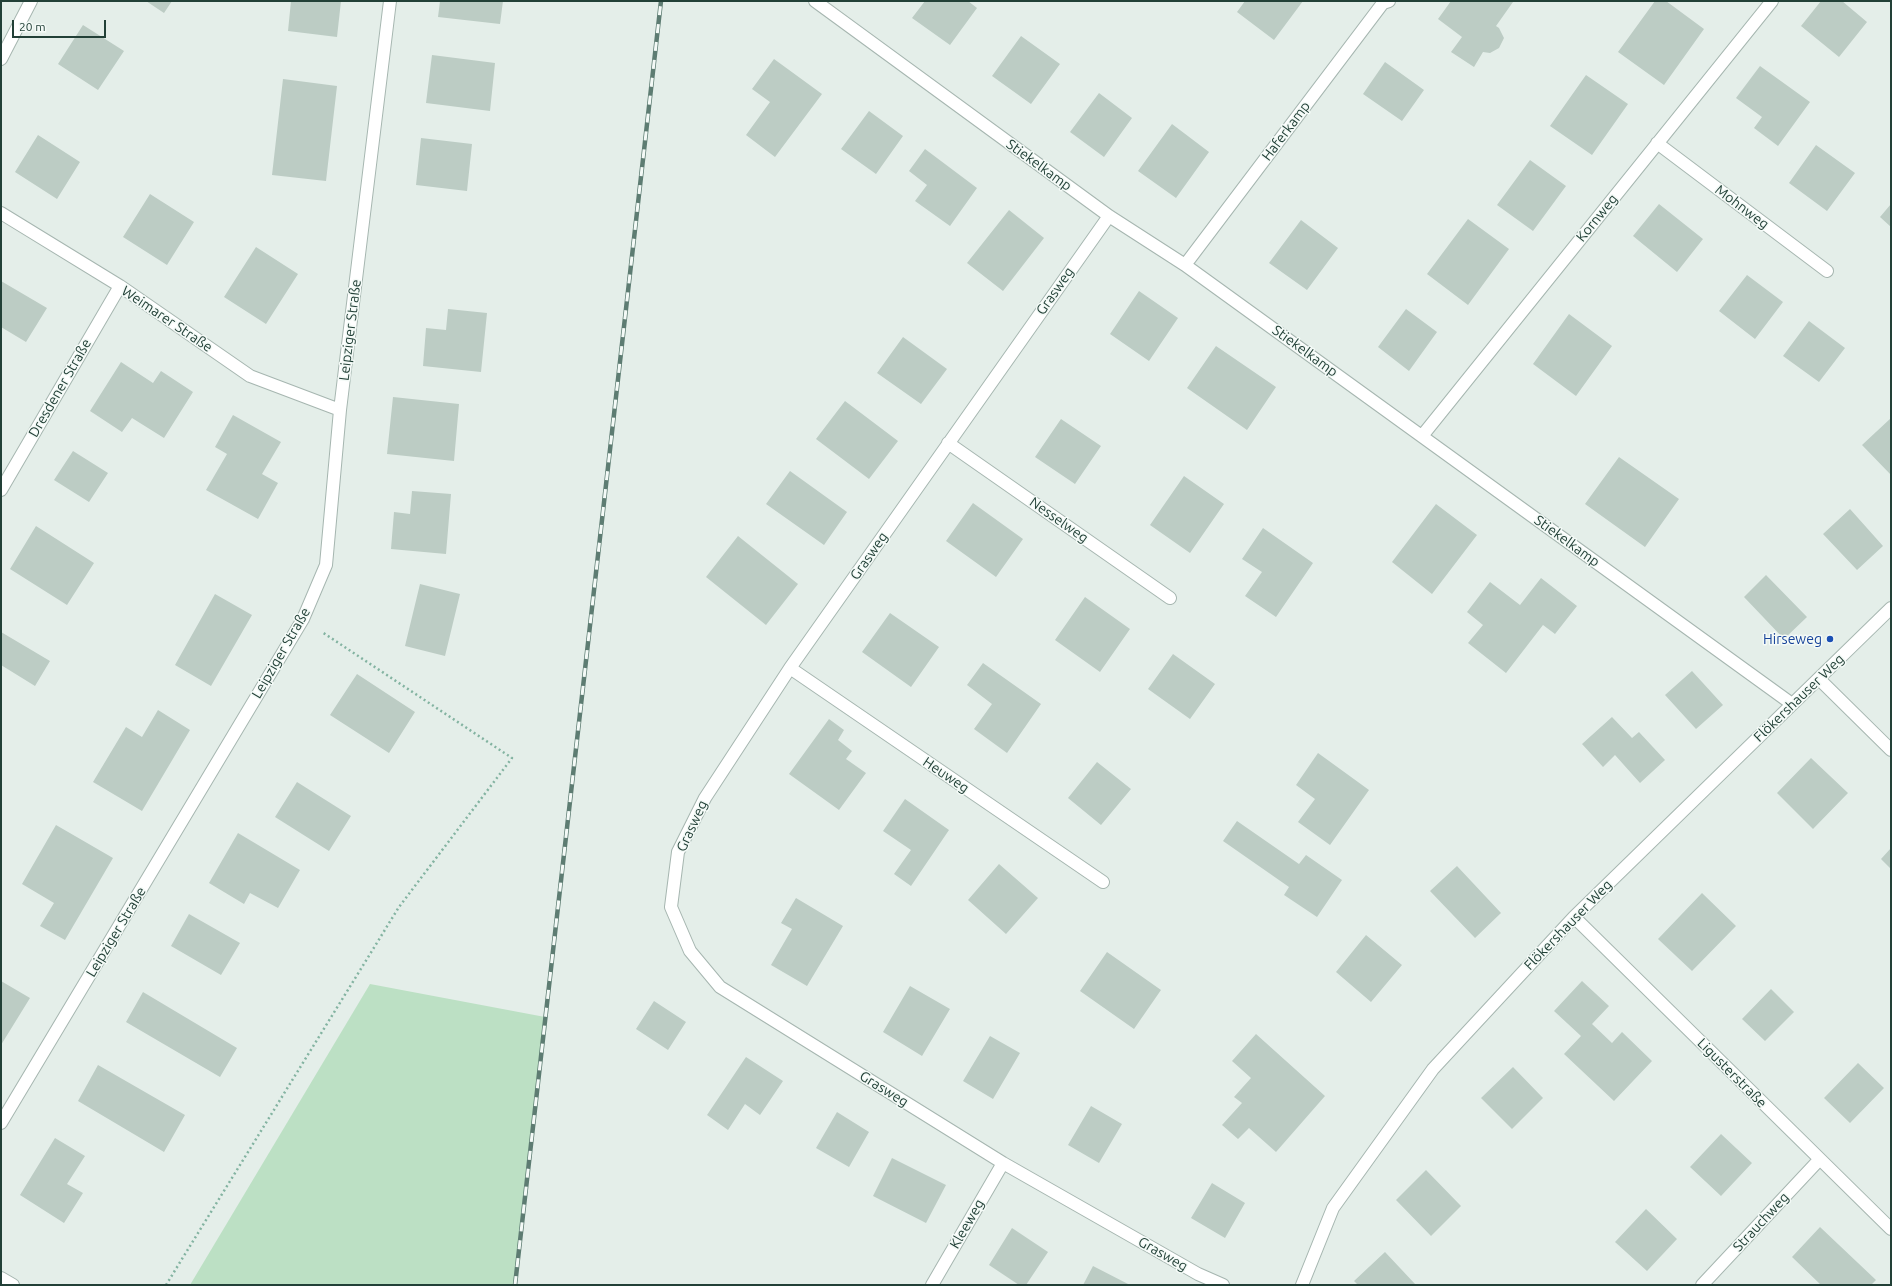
<!DOCTYPE html>
<html>
<head>
<meta charset="utf-8">
<style>
  body { margin:0 }
  #map { position:relative; width:1892px; height:1286px; overflow:hidden; background:#e4eee9; font-family:Ubuntu,sans-serif }
  canvas { display:block }
  .frame { position:absolute; inset:0; border:2px solid #224037; pointer-events:none }
  .scale { position:absolute; left:12px; top:20px; width:94px; height:18px; box-sizing:border-box; border:2px solid #224037; border-top:0; padding-left:5px; font-size:12px; line-height:14px; white-space:nowrap; color:#224037; -webkit-text-stroke:3px #f4faf7; paint-order:stroke }
</style>
</head>
<body>
<div id="map">
<canvas width="1892" height="1286"></canvas>
<div class="frame"></div>
<div class="scale">20 m</div>
</div>
<script>
const ctx = document.querySelector('canvas').getContext('2d');
ctx.lineJoin = 'round';
function paint(path, color) {
  ctx.fillStyle = color;
  ctx.fill(path, 'evenodd');
}
function shape(rows) {
  const path = new Path2D();
  for (const r of rows) {
    path.moveTo(r[0], r[1]);
    for (let i = 2; i < r.length; i += 2) path.lineTo(r[i], r[i + 1]);
  }
  return path;
}
function stroke(path, color, width, dash) {
  ctx.strokeStyle = color;
  ctx.lineWidth = width;
  ctx.lineCap = dash ? 'butt' : 'round';
  ctx.setLineDash(dash || []);
  ctx.stroke(path);
}
function drawText(font, color, halo, rows, align = 'center') {
  ctx.font = font + ' Ubuntu,sans-serif';
  ctx.lineWidth = 3;
  ctx.setLineDash([]);
  ctx.textBaseline = 'middle';
  ctx.strokeStyle = halo;
  ctx.fillStyle = color;
  for (const [text, x, y, turn = 0] of rows) {
    ctx.save();
    ctx.translate(x, y);
    ctx.rotate((+turn || 0) * Math.PI / 180);
    ctx.textAlign = isNaN(turn) ? turn : align;
    if (halo) ctx.strokeText(text, 0, 0);
    ctx.fillText(text, 0, 0);
    ctx.restore();
  }
}
paint(shape([
  [370,984,545,1017,515,1285,190,1285]
]), '#bce0c4');
paint(shape([
  [146,1,172,1,164,13],
  [291,1,341,1,337,37,288,31],
  [440,1,503,1,500,24,438,17],
  [925,1,968,1,977,8,950,45,912,18],
  [1245,1,1303,1,1274,40,1237,12],
  [1451,1,1513,2,1496,26,1499,28,1504,38,1499,48,1490,53,1483,52,1474,67,1451,52,1462,37,1438,19],
  [1655,1,1666,1,1704,29,1664,85,1618,52],
  [1821,1,1842,1,1867,22,1839,57,1801,26],
  [83,25,124,51,98,90,58,64],
  [1021,36,1060,64,1031,104,992,76],
  [432,55,495,63,490,111,426,103],
  [774,59,822,94,775,157,746,135,770,102,752,89],
  [1385,62,1424,90,1402,121,1363,94],
  [1760,66,1810,102,1778,146,1754,128,1762,117,1736,98],
  [1586,75,1628,104,1592,155,1550,126],
  [283,79,337,86,326,181,272,175],
  [1099,93,1132,118,1104,157,1070,132],
  [869,111,903,136,876,174,841,149],
  [1172,124,1209,152,1176,198,1138,171],
  [38,135,80,162,57,199,15,172],
  [421,138,472,144,467,191,416,185],
  [1816,145,1855,173,1827,211,1789,183],
  [925,149,977,188,950,226,915,201,927,185,909,171],
  [1530,160,1566,186,1533,231,1497,205],
  [150,194,194,222,167,265,123,237],
  [1659,204,1703,239,1677,272,1633,236],
  [1891,204,1891,227,1880,217],
  [1009,210,1044,238,1003,291,967,263],
  [1468,219,1509,249,1468,305,1427,274],
  [1301,220,1338,248,1307,290,1269,263],
  [256,247,298,274,266,324,224,297],
  [1747,275,1783,302,1755,339,1719,311],
  [1,281,47,308,26,342,1,327],
  [1139,291,1178,318,1149,361,1110,334],
  [448,309,487,313,481,372,423,366,426,328,446,330],
  [1406,309,1437,332,1409,371,1378,347],
  [1569,314,1612,346,1576,396,1533,364],
  [1809,321,1845,348,1819,382,1783,356],
  [903,337,947,369,921,404,877,373],
  [1216,346,1276,387,1247,430,1187,388],
  [121,362,153,383,161,371,193,392,164,438,132,418,122,432,90,411],
  [393,397,459,404,454,461,387,454],
  [845,401,898,441,869,479,816,439],
  [233,415,281,442,262,474,278,483,258,519,206,490,227,454,215,447],
  [1891,418,1891,475,1862,445],
  [1061,419,1101,446,1075,484,1035,457],
  [73,451,108,473,89,502,54,480],
  [1619,457,1679,499,1645,547,1585,504],
  [790,471,847,512,824,545,766,504],
  [1184,476,1224,504,1190,553,1150,525],
  [412,491,451,494,446,554,391,549,394,512,410,514],
  [973,503,1023,539,996,577,946,541],
  [1436,504,1477,535,1432,594,1392,562],
  [1850,509,1883,546,1857,570,1823,534],
  [36,526,94,563,67,605,10,569],
  [1263,528,1313,563,1276,617,1245,596,1262,572,1242,559],
  [738,536,798,584,766,625,706,577],
  [1766,575,1807,617,1784,639,1744,597],
  [1541,578,1577,606,1555,634,1543,625,1506,673,1468,643,1483,625,1467,612,1490,582,1520,605],
  [420,584,460,594,445,656,405,646],
  [215,594,252,615,211,686,175,665],
  [1085,597,1130,629,1100,672,1055,640],
  [890,613,939,647,911,687,862,652],
  [1,632,50,661,35,686,1,665],
  [1173,654,1215,684,1190,719,1148,689],
  [983,663,1041,704,1007,753,974,729,992,704,967,685],
  [1692,671,1723,705,1696,729,1665,695],
  [357,674,415,712,389,753,330,715],
  [158,710,190,730,142,811,93,782,126,727,142,737],
  [1612,717,1632,738,1639,732,1665,760,1640,783,1615,755,1603,767,1582,744],
  [829,719,844,730,838,740,852,751,846,759,866,773,839,810,789,774],
  [1318,753,1369,790,1330,845,1298,822,1315,799,1296,785],
  [1811,758,1848,793,1813,829,1777,793],
  [1097,762,1131,789,1101,825,1068,798],
  [297,782,351,816,329,851,275,817],
  [905,799,949,830,911,886,894,874,911,850,883,831],
  [1237,821,1299,864,1306,855,1342,880,1317,917,1284,895,1289,887,1223,841],
  [56,825,113,858,65,940,40,926,54,903,22,884],
  [238,833,300,870,278,908,250,893,244,904,209,883],
  [1891,848,1891,869,1881,859],
  [999,864,1038,898,1006,934,968,900],
  [1457,866,1501,913,1475,938,1430,891],
  [1702,893,1736,926,1692,971,1658,939],
  [796,898,843,926,807,986,771,965,792,929,781,923],
  [189,914,240,943,221,975,171,946],
  [1366,935,1402,965,1371,1002,1336,972],
  [1107,952,1161,990,1134,1029,1080,991],
  [1,981,30,998,1,1045],
  [1582,981,1609,1006,1592,1024,1612,1043,1622,1032,1652,1061,1614,1101,1564,1054,1581,1036,1554,1011],
  [910,986,950,1009,922,1056,883,1032],
  [1771,989,1794,1012,1765,1041,1742,1019],
  [143,992,237,1048,220,1077,126,1022],
  [654,1001,686,1022,668,1050,636,1029],
  [1256,1034,1325,1096,1276,1152,1249,1128,1238,1139,1222,1125,1242,1103,1234,1097,1251,1078,1232,1061],
  [990,1036,1020,1053,993,1099,963,1081],
  [746,1057,783,1081,760,1115,745,1104,728,1130,707,1115],
  [1858,1063,1884,1088,1850,1123,1824,1098],
  [98,1065,185,1115,164,1152,78,1101],
  [1513,1067,1543,1098,1512,1129,1481,1098],
  [1091,1106,1122,1124,1099,1163,1068,1145],
  [837,1112,869,1132,849,1167,816,1148],
  [1721,1134,1752,1163,1721,1196,1690,1167],
  [55,1138,85,1156,67,1184,83,1193,64,1223,20,1195],
  [892,1158,946,1185,926,1223,873,1196],
  [1426,1170,1461,1206,1431,1236,1396,1200],
  [1212,1183,1245,1203,1225,1238,1191,1218],
  [1646,1209,1677,1239,1647,1271,1615,1242],
  [1820,1227,1876,1280,1871,1285,1821,1285,1792,1257],
  [1012,1228,1048,1252,1026,1285,1019,1285,989,1265],
  [1385,1252,1416,1285,1358,1285,1354,1281],
  [1093,1266,1130,1285,1083,1285]
]), '#bcccc4');
const minor = shape([
  [815,1,1109,216,1185,265,1792,704],
  [1,59,31,1],
  [1657,143,1827,271],
  [1,213,120,286,250,376,340,410],
  [1109,216,790,668,705,798,678,852,671,907,690,951,720,987,1003,1163,1198,1274,1223,1285],
  [1185,265,1383,3,1389,1],
  [1422,436,1772,1],
  [948,443,1170,598],
  [1,490,120,286],
  [790,668,1103,882],
  [1819,679,1891,750],
  [1574,917,1891,1229],
  [1,1123,303,619,326,565,340,410,390,1],
  [1,1278,13,1285],
  [932,1285,1003,1163],
  [1302,1285,1333,1208,1433,1069,1574,917,1891,608],
  [1702,1285,1819,1160]
]);
stroke(minor, '#a6b6b0', 14);
stroke(shape([
  [166,1285,399,907,512,758,322,632]
]), '#83b3a1', 2.5, [2, 3]);
stroke(minor, '#fff', 12);
const rail = shape([
  [515,1285,661,1]
]);
stroke(rail, '#5d7c72', 4.5);
stroke(rail, '#f4faf7', 3, [9]);
for (const [x, y, r, color] of [
  [1830,639,4,"#1a4fb4"]
]) {
  const dot = new Path2D();
  dot.arc(x, y, r, 0, 2 * Math.PI);
  ctx.fillStyle = color;
  ctx.fill(dot);
  stroke(dot, '#f4faf7', 1.5);
}
drawText('14px', '#224037', '#f4faf7', [
  ["Haferkamp",1286,131,-53],
  ["Stiekelkamp",1039,165,36],
  ["Mohnweg",1742,207,37],
  ["Kornweg",1597,218,-51],
  ["Grasweg",1055,291,-55],
  ["Weimarer Straße",167,319,34],
  ["Leipziger Straße",350,330,-83],
  ["Stiekelkamp",1305,351,36],
  ["Dresdener Straße",60,388,-60],
  ["Nesselweg",1059,520,35],
  ["Stiekelkamp",1567,541,36],
  ["Grasweg",869,556,-55],
  ["Leipziger Straße",281,653,-60],
  ["Flökershauser Weg",1799,698,-44],
  ["Heuweg",946,775,34],
  ["Grasweg",692,826,-65],
  ["Flökershauser Weg",1568,925,-46],
  ["Leipziger Straße",116,932,-59],
  ["Ligusterstraße",1732,1073,45],
  ["Grasweg",884,1089,32],
  ["Strauchweg",1761,1222,-47],
  ["Kleeweg",967,1224,-60],
  ["Grasweg",1163,1254,30]
]);
drawText('14px', '#164399', '#f4faf7', [
  ["Hirseweg",1822,639]
], 'right');
</script>
</body>
</html>
